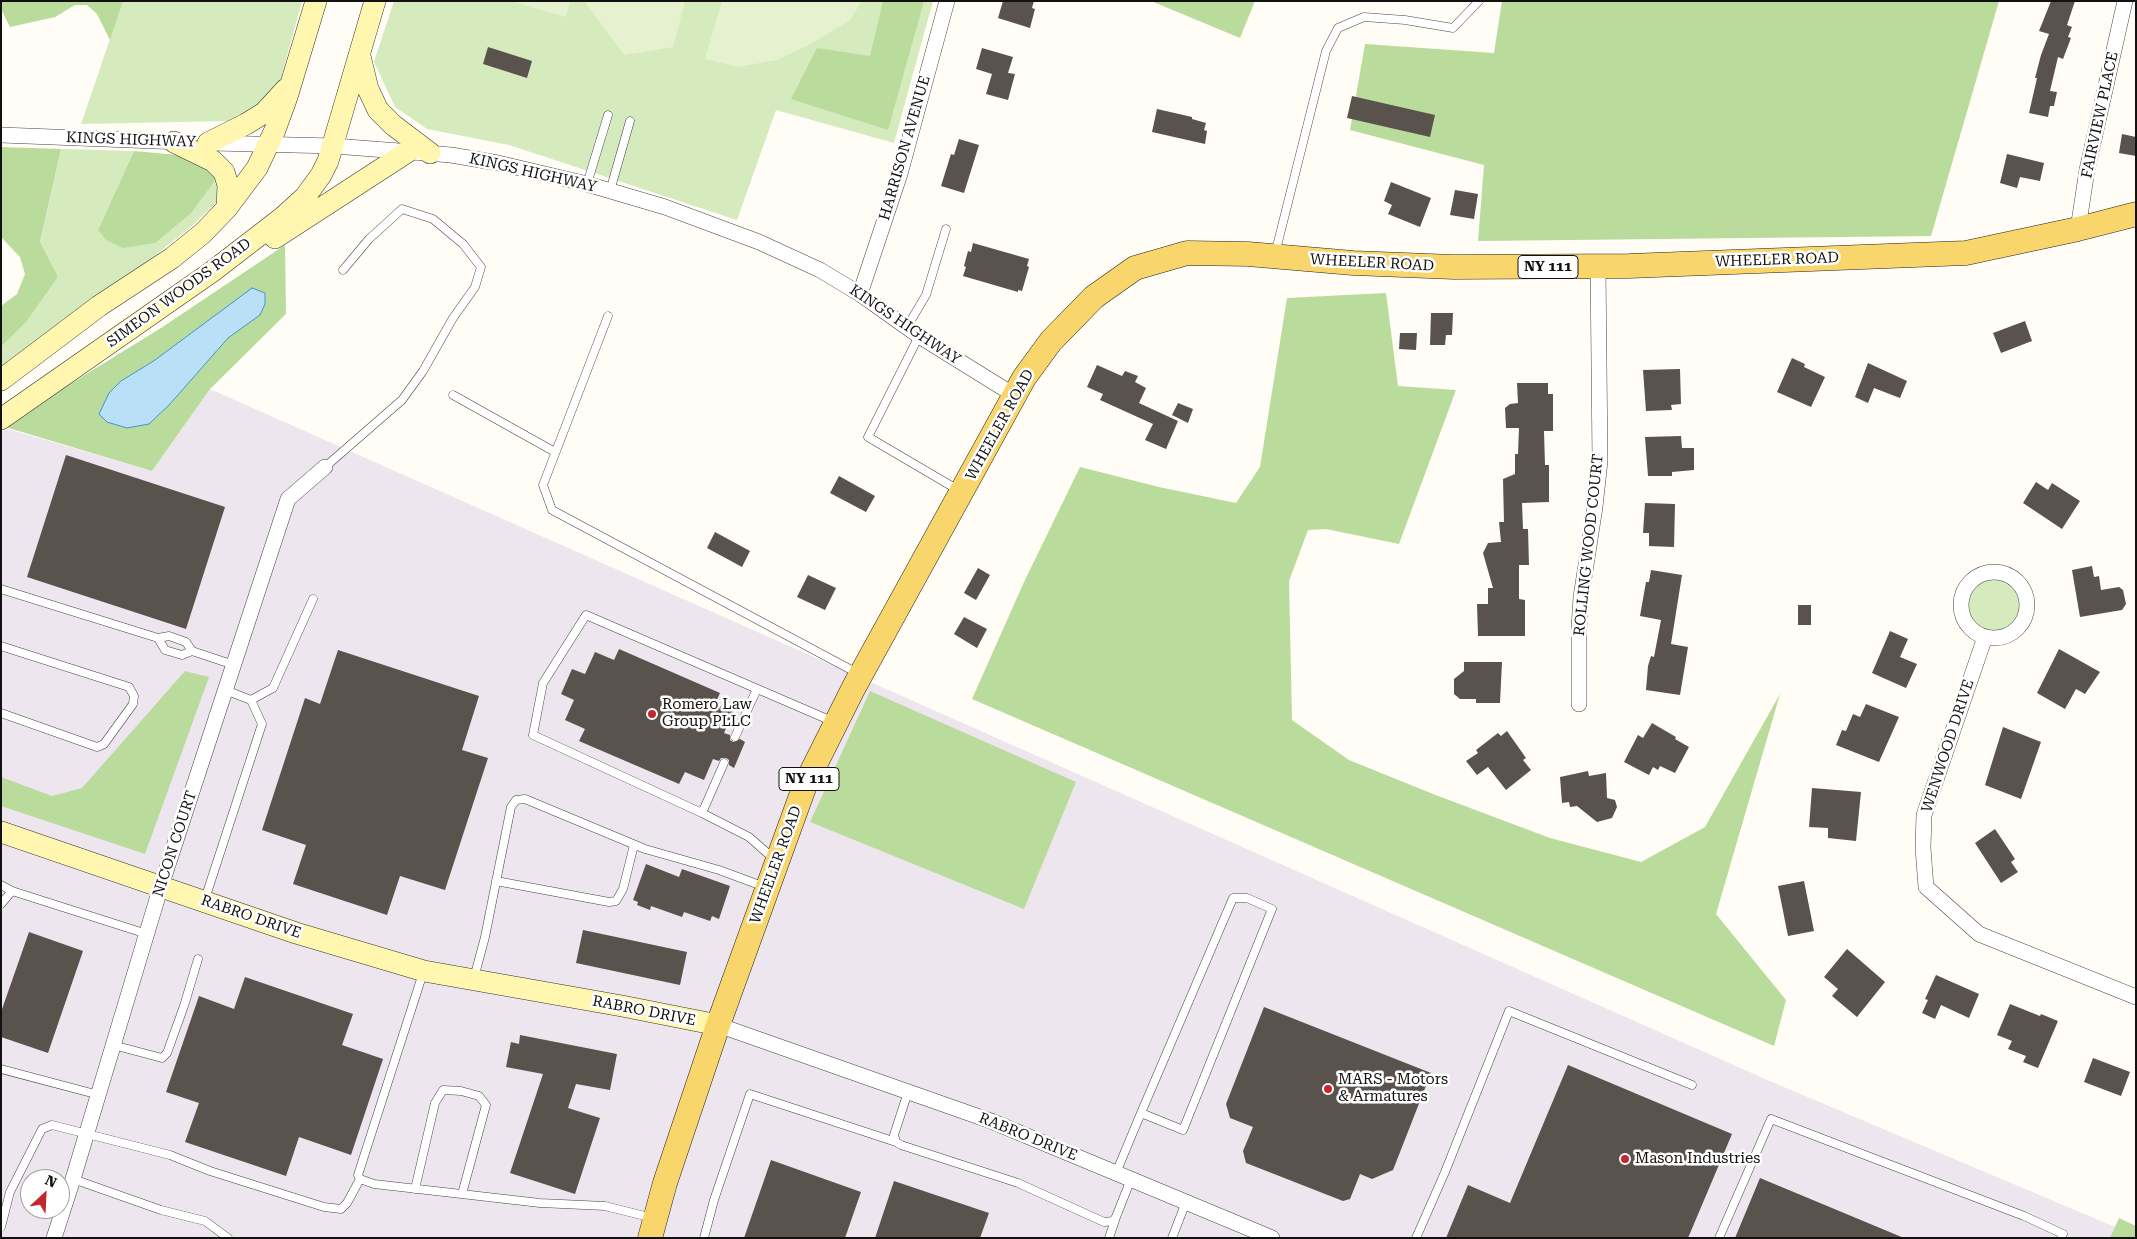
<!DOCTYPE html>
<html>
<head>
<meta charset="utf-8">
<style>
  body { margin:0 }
  #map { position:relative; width:2137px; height:1239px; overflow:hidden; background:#fffdf5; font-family:"Roboto Serif",serif }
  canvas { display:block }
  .frame { position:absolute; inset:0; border:2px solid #111; pointer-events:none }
  .north { position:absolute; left:20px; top:1169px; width:50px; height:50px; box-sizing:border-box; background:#fff; border:1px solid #a0a0a0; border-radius:50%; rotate:25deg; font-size:14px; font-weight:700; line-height:20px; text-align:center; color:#111 }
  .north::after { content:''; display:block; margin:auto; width:18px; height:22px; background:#c4262e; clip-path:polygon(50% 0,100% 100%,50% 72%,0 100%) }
</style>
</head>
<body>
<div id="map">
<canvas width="2137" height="1239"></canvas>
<div class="frame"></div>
<div class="north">N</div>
</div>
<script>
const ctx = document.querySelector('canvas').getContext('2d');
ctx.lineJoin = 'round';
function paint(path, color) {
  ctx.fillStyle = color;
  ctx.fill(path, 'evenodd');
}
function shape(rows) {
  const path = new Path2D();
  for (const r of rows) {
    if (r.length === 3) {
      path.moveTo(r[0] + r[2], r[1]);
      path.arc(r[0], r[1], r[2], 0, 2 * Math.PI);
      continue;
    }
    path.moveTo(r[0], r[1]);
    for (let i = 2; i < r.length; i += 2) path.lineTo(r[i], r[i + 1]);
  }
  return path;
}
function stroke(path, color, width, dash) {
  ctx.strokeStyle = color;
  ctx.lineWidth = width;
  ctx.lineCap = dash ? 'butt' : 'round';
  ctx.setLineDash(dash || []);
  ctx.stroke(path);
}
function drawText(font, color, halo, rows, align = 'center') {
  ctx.font = font + ' "Roboto Serif",serif';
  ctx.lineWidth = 5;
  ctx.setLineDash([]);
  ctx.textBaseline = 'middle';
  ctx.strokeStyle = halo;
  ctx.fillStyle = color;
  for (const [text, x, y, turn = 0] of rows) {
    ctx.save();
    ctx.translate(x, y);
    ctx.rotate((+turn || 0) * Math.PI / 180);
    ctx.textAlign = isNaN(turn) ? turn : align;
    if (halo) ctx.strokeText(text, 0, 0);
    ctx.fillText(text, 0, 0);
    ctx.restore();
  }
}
paint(shape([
  [210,389,1772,1082,2127,1232,2124,1238,1,1238,1,427,152,471],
  [30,1179,60,1179,60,1209,30,1209]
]), '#eee6ef');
paint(shape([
  [123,1,302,1,281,78,252,111,228,121,81,124],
  [394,1,933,1,894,143,776,110,737,220,509,145,427,129,395,107,374,62],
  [61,149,134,151,98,230,216,169,221,198,192,226,1,378,1,347,27,321,58,277,40,243],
  [1994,605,28]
]), '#d5ebbd');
paint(shape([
  [1,1,123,1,110,40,97,14,87,5,75,5,55,17,10,27,1,9],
  [883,1,924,1,888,130,791,99,817,48,870,56],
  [1151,1,1255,1,1240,38],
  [1502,1,1999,1,1931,236,1478,241,1484,165,1350,130,1365,44,1494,53],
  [1,147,61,149,40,242,58,277,27,321,1,347,1,306,17,294,25,274,20,257,1,237],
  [134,151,200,157,216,169,214,182,191,213,155,243,123,248,106,240,98,230],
  [285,245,286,314,210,389,152,471,2,426,161,328],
  [1386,293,1398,386,1456,390,1399,544,1326,529,1308,530,1289,581,1292,720,1349,760,1433,794,1550,838,1641,862,1705,827,1780,694,1716,914,1786,1000,1774,1046,972,699,1024,582,1080,467,1159,487,1236,503,1260,467,1287,298],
  [185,671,209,677,145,854,1,806,1,777,52,796,82,788],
  [870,691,1076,782,1024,909,810,822],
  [2119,1218,2136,1226,2136,1238,2110,1238]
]), '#b9dc9c');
paint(shape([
  [511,1,570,1,566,17],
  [685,1,673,47,624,55,585,2],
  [722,1,862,1,850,20,811,44,777,60,738,67,705,59]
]), '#e6f2cf');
const water = shape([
  [252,288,265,293,265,304,260,315,228,338,170,404,149,424,127,428,107,422,99,414,109,393,121,381,155,360,252,288]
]);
paint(water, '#b9e0f7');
stroke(water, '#3f96cf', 1);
paint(shape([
  [1003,1,1034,1,1032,8,1035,9,1030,28,998,18],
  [2051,1,2075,1,2067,25,2072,27,2068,37,2071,38,2063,59,2058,57,2050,91,2057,92,2054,106,2050,106,2048,117,2029,113,2037,78,2035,78,2041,55,2049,34,2039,31],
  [488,47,532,61,527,78,483,64],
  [982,48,1013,57,1008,73,1015,74,1008,100,986,94,992,74,976,69],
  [1352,96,1435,115,1430,137,1347,118],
  [1157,109,1192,117,1192,119,1206,123,1204,130,1207,131,1205,144,1152,132],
  [2122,134,2136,137,2136,156,2119,153],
  [959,139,979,145,964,193,941,186,951,154,954,155],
  [2007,154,2044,163,2040,181,2020,177,2017,188,2000,183],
  [1391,182,1431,198,1420,227,1388,214,1392,205,1384,201],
  [1455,190,1478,194,1474,219,1450,215],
  [973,243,1029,259,1027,266,1029,267,1022,291,1018,290,1018,292,963,276,966,267,964,266,968,251,971,252],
  [1431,313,1453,313,1452,335,1446,335,1445,345,1430,345],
  [2025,321,2032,341,2001,353,1993,333],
  [1400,333,1417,333,1416,350,1399,349],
  [1792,358,1805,364,1804,367,1825,377,1811,407,1777,392],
  [1868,363,1907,381,1900,398,1874,388,1868,403,1855,397],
  [1097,365,1122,376,1125,371,1138,376,1135,382,1146,388,1139,403,1178,421,1166,449,1145,440,1153,424,1100,400,1103,394,1087,387],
  [1680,369,1681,404,1671,405,1672,410,1646,411,1643,370],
  [1517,383,1548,383,1548,394,1553,394,1553,431,1544,431,1545,465,1549,465,1549,502,1522,503,1523,529,1528,529,1529,565,1519,565,1519,599,1525,600,1525,636,1478,636,1477,604,1488,604,1488,588,1493,588,1483,553,1488,543,1501,542,1499,522,1504,522,1503,479,1515,474,1515,454,1518,454,1519,428,1506,428,1505,408,1510,404,1518,403],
  [1178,403,1193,409,1188,423,1172,415],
  [1681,436,1682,448,1694,448,1694,470,1672,472,1672,476,1648,476,1645,437],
  [66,455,225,507,186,629,27,577],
  [839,476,875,496,866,512,830,493],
  [2036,482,2048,490,2052,483,2080,501,2062,529,2023,503],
  [1645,503,1675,504,1674,547,1649,546,1649,533,1643,533],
  [715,532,750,551,742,567,707,548],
  [2092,566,2094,577,2099,576,2101,590,2119,587,2123,590,2126,604,2122,610,2080,617,2072,570],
  [978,568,990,575,976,600,964,593],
  [1651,570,1682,575,1671,644,1688,647,1680,695,1646,690,1648,666,1651,656,1654,657,1661,620,1640,616,1646,582,1649,582],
  [808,575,836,588,825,610,797,597],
  [1798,605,1811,605,1811,625,1798,625],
  [964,617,987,629,977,648,954,634],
  [1890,631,1908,639,1900,657,1917,664,1906,688,1872,673],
  [619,649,720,693,715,704,733,712,724,733,730,735,730,740,733,742,740,739,745,742,734,768,729,765,729,760,726,758,721,758,719,761,713,759,704,780,685,772,679,784,579,741,585,729,565,720,574,700,561,694,572,669,585,674,595,652,614,660],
  [2059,649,2100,672,2085,694,2076,689,2065,709,2037,693],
  [338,650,479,696,462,750,488,758,445,890,400,876,387,915,293,884,306,845,262,830,305,698,320,704],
  [1464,662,1502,662,1500,703,1476,703,1476,699,1460,699,1454,694,1454,679,1464,671],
  [1866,704,1899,717,1879,762,1836,745,1842,730,1846,731,1853,714,1860,717],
  [1652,723,1676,737,1675,739,1689,747,1675,773,1660,766,1658,770,1653,767,1649,775,1624,762,1638,735,1643,738],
  [2003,727,2041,742,2021,799,1985,785],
  [1507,731,1526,758,1523,760,1531,770,1506,790,1488,767,1477,775,1466,761,1478,753,1476,750,1498,733,1501,736],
  [1588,771,1589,776,1606,773,1607,798,1615,800,1617,807,1612,818,1597,822,1577,806,1570,807,1569,802,1562,803,1560,777],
  [1812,788,1861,792,1856,841,1828,838,1828,828,1809,827],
  [1995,829,2015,859,2011,862,2018,872,2001,883,1975,843],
  [646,864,679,877,682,869,730,886,719,919,712,916,710,921,684,912,682,917,651,906,650,910,637,905,638,902,633,900],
  [1804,881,1814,931,1788,936,1778,886],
  [583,930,687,952,680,985,576,963],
  [29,932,83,951,48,1053,1,1037,1,1012],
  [1847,949,1885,982,1857,1017,1832,996,1838,989,1824,977],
  [1936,975,1979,994,1969,1018,1941,1005,1935,1019,1922,1013,1928,1000,1925,999],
  [245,977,353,1014,342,1045,383,1059,351,1155,299,1137,286,1176,185,1142,199,1103,166,1092,199,996,234,1009],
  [2010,1004,2040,1016,2041,1014,2058,1021,2038,1068,2023,1062,2026,1056,2008,1049,2012,1041,1997,1035],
  [1264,1007,1431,1073,1393,1170,1372,1179,1360,1174,1350,1199,1343,1201,1246,1163,1243,1151,1253,1127,1230,1118,1226,1104],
  [520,1035,617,1054,610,1090,576,1084,568,1108,600,1118,575,1194,510,1173,543,1074,506,1067,511,1042,519,1044],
  [2093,1058,2130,1072,2121,1096,2084,1082],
  [1568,1065,1732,1134,1688,1238,1446,1238,1468,1185,1510,1203],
  [771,1160,861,1192,845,1238,744,1238],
  [1760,1178,1904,1238,1735,1238],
  [894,1181,989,1213,980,1238,875,1238]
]), '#5a524d');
const lane = shape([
  [587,184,608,115],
  [610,191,630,121],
  [1275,254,1326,51,1338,28,1364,17,1405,20,1453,28,1479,1],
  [608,316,543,485,552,510,859,674],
  [907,327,926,295,946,229],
  [919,336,868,437,960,491],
  [453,395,555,452],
  [325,467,402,400,423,371,453,318,475,287,481,267,463,244,433,219,402,209,369,239,343,270],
  [1,589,158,638],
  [1,646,129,687,134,696,133,704,104,744,97,747,1,713],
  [192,651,186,642,169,636,158,638,165,650,182,655,192,651,234,665],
  [225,690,251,700],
  [735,737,757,689],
  [702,813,724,763],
  [774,859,749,837,702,813,533,735,543,683,586,615,834,722],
  [496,881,609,902,616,901,623,889,634,845],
  [1,885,12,891,147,934],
  [205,899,262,724,251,700,273,688,313,599],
  [1,904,12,891],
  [423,973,358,1175,360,1179,374,1184,540,1203,605,1206,653,1218],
  [474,978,485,937,511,807,516,800,525,799,645,849,719,870,765,887],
  [113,1045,162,1058,167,1053,184,1006,198,959],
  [1,1069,99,1095],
  [908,1092,894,1135,896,1142,901,1145,1018,1183,1104,1222,1113,1221,1116,1217,1131,1179],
  [1116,1173,1141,1113,1233,898,1247,898,1272,909,1183,1130,1141,1113],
  [73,1179,161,1210,205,1221,228,1238],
  [415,1189,435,1103,443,1090,461,1091,479,1096,486,1105,462,1194],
  [1,1227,10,1192,42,1129,52,1125,170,1155,210,1171,324,1207,341,1209,347,1203,360,1179],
  [704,1238,714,1200,750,1094,896,1142],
  [1109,1238,1116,1217],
  [1172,1238,1186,1202],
  [1416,1238,1445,1172,1509,1011,1692,1085],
  [1719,1238,1771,1119,2024,1216,2063,1234,2061,1238]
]);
const street = shape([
  [1,135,182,142],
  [213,143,334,146,451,155,498,163,587,184,665,207,759,242,820,270,860,294,919,336,1014,395],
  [2078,229,2087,170,2125,1],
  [860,294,900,174,947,1],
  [1994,605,33],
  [1985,637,1924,815,1923,848,1926,887,1979,934,2136,997],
  [1579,704,1579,628,1581,597,1595,507,1600,461,1598,266],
  [718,1025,991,1121,1272,1238],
  [54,1238,73,1179,161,886,288,499,325,467]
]);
const secondary = shape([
  [360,56,368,89,378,110,393,125,430,153],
  [174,142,213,161,224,172,228,185,227,208],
  [208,143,246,124,264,113,286,89],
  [275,238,409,151],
  [1,380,99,306,172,258,203,233,227,208,257,168,275,130,287,97,316,1],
  [1,419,213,271,283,217,305,197,321,175,328,161,375,1],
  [1,832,296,933,424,971,622,1006,718,1025]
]);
const primary = shape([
  [650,1238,665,1183,718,1025,777,862,805,785,854,687,1024,378,1051,341,1094,297,1135,268,1187,253,1248,254,1353,263,1454,267,1629,266,1966,253,2078,229,2136,214]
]);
stroke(lane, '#444', 9);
stroke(street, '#444', 16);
stroke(secondary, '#333', 22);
stroke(primary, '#222', 25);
stroke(lane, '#fff', 8);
stroke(street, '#fff', 15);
stroke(secondary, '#fff6b0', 21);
stroke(primary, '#f9d66b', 24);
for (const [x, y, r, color] of [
  [652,714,5,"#c4262e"],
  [1328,1089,5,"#c4262e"],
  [1625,1159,5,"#c4262e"]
]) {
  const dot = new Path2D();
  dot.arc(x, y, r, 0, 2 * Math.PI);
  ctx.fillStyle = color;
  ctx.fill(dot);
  stroke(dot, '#fff', 2);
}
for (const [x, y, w] of [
  [1548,267,60],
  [809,779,60]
]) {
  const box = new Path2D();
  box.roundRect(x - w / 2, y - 11.5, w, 23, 4);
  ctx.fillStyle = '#fff';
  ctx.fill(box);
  stroke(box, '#111', 1);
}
drawText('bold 14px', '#111', null, [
  ["NY 111",1548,267],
  ["NY 111",809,779]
]);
drawText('15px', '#111', '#fff', [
  ["FAIRVIEW PLACE",2100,115,-78],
  ["KINGS HIGHWAY",131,140,2],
  ["HARRISON AVENUE",905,148,-74],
  ["KINGS HIGHWAY",533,173,13],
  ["WHEELER ROAD",1777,260,-2],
  ["WHEELER ROAD",1372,263,3],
  ["SIMEON WOODS ROAD",179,293,-36],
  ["KINGS HIGHWAY",905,325,34],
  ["WHEELER ROAD",1000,425,-61],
  ["ROLLING WOOD COURT",1589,545,-84],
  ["WENWOOD DRIVE",1948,746,-72],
  ["NICON COURT",175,844,-72],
  ["WHEELER ROAD",776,865,-70],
  ["RABRO DRIVE",251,917,19],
  ["RABRO DRIVE",644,1011,11],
  ["RABRO DRIVE",1028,1137,22]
]);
drawText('15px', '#111', '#fff', [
  ["Romero Law",662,705],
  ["Group PLLC",662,722],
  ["MARS - Motors",1338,1080],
  ["& Armatures",1338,1097],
  ["Mason Industries",1635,1159]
], 'left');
</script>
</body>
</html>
